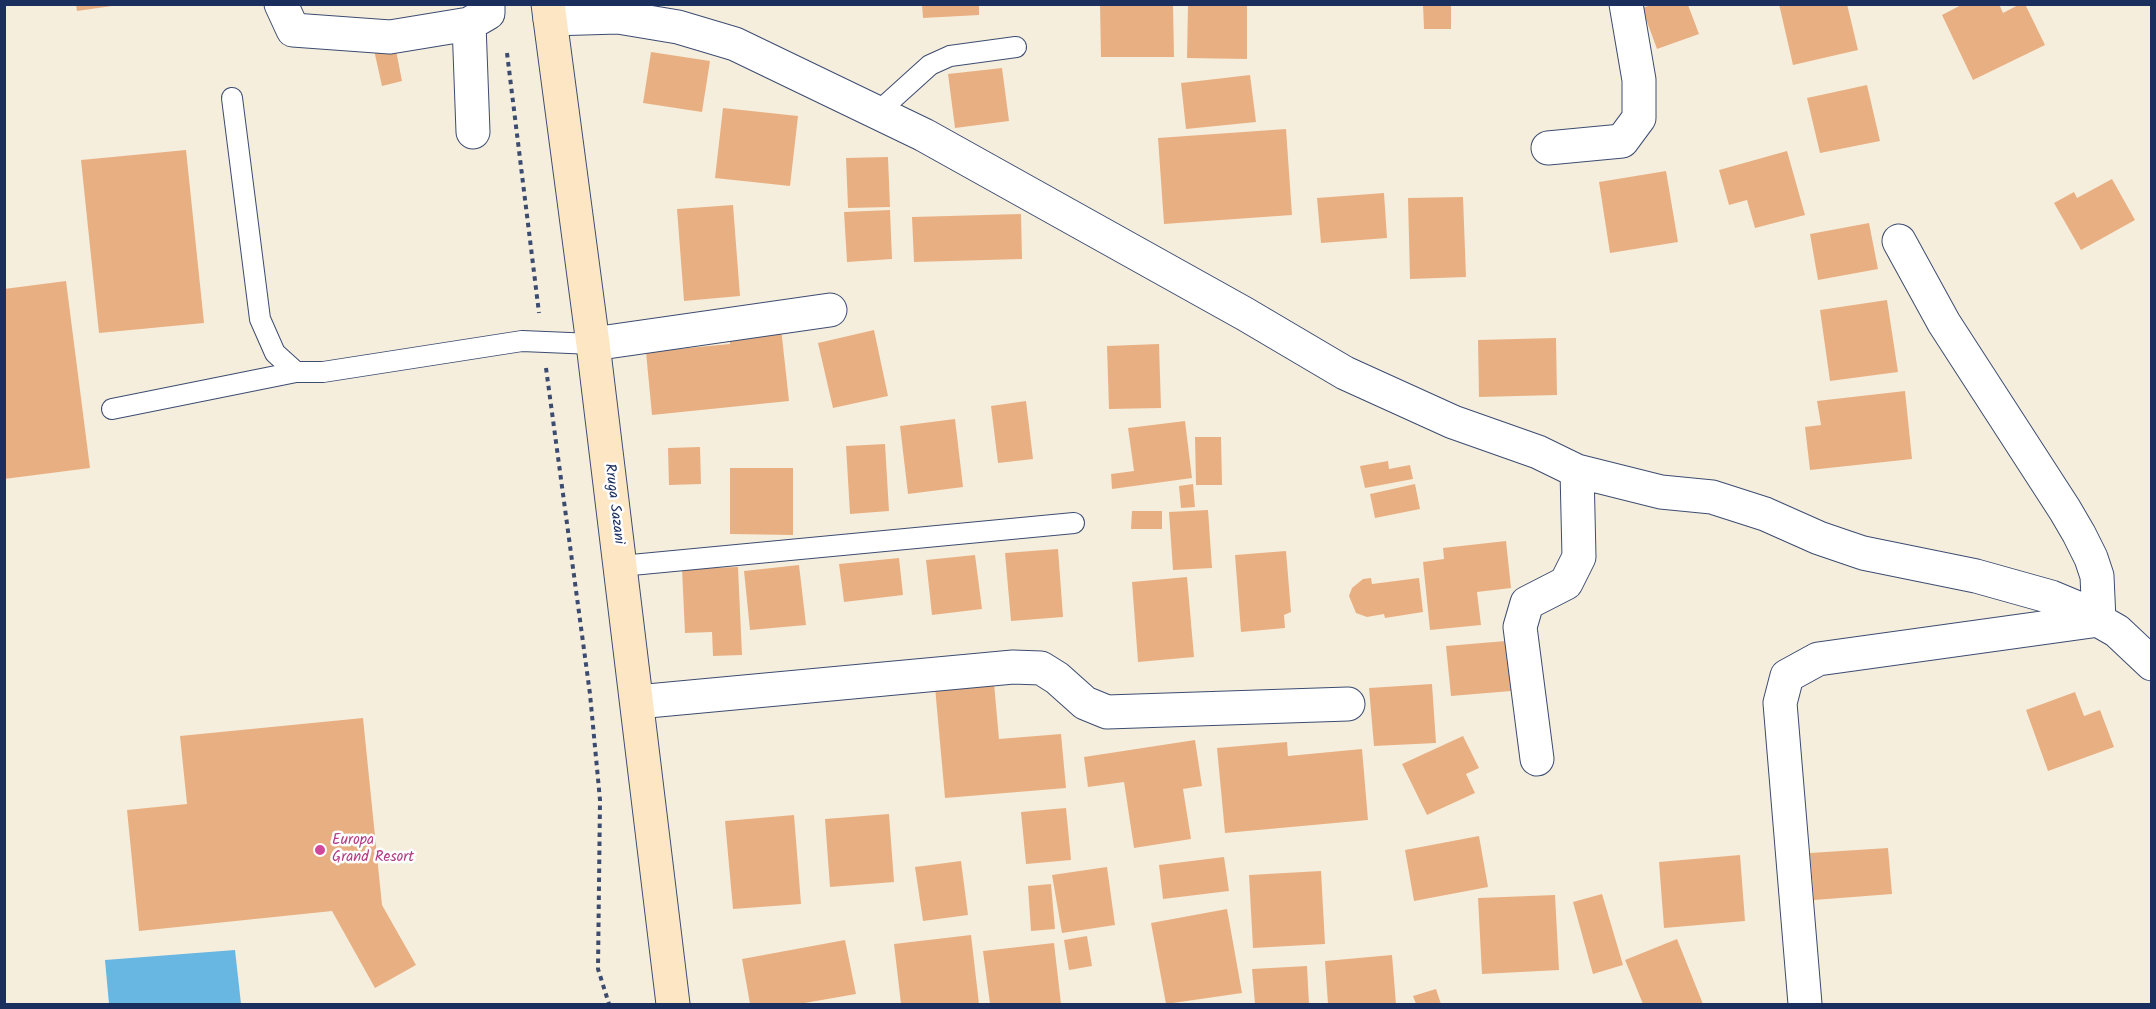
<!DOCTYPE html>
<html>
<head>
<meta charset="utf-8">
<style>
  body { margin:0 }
  #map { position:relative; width:2156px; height:1009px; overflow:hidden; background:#f6eedd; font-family:Kalam,sans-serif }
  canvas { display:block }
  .frame { position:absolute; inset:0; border:6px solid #1b2f5e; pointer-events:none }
</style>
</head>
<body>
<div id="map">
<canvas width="2156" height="1009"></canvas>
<div class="frame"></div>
</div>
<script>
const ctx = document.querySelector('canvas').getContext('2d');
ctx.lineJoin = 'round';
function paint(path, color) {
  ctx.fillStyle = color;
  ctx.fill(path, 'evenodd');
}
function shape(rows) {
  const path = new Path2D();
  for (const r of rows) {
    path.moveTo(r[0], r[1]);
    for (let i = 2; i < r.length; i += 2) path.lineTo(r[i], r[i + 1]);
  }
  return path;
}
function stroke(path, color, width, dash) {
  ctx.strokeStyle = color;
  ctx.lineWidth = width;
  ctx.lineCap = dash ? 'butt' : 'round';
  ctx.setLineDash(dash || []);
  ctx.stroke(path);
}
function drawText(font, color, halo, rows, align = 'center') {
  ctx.font = font + ' Kalam,sans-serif';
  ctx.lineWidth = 5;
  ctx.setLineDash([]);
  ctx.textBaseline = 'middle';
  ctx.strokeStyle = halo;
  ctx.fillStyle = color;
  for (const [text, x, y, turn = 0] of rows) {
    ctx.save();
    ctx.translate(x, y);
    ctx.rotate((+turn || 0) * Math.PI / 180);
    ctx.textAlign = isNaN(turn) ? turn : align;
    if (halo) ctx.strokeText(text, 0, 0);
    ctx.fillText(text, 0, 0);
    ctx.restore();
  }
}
paint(shape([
  [235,950,241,1004,109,1004,105,960]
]), '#68b6e2');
paint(shape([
  [76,4,112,4,112,6,77,11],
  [922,4,979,4,979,15,923,18],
  [1100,4,1173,4,1174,57,1101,57],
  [1188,4,1247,5,1247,59,1187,58],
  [1423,4,1451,4,1451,29,1424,29],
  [1779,4,1847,4,1858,50,1793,65],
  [1963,4,1999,4,2003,13,2020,4,2025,4,2045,45,1973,80,1942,15],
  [1651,5,1688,5,1699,34,1657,49,1642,8],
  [395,45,402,81,382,86,374,50],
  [651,52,710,61,702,112,643,103],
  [1002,68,1009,121,955,128,948,74],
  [1250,75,1256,122,1186,129,1181,83],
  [1867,85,1880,141,1820,153,1807,98],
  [723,108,798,116,790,186,715,178],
  [1286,129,1292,215,1164,224,1158,138],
  [186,150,204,323,99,333,81,160],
  [1787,151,1805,215,1755,228,1747,200,1729,205,1719,170],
  [888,157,890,207,848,208,846,158],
  [1666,171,1678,242,1610,253,1599,182],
  [2112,179,2135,220,2081,250,2054,203,2074,192,2077,198],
  [1384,193,1387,238,1321,243,1317,198],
  [1463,197,1466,277,1410,279,1408,198],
  [733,205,740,296,684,301,677,209],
  [890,210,892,259,847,262,844,212],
  [1021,214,1022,259,914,262,912,217],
  [1869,223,1878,269,1818,280,1810,234],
  [66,281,90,468,4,479,4,289],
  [1887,300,1898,372,1830,381,1820,310],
  [781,328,789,401,652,415,646,352,730,344,729,333],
  [874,330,888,396,833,408,818,343],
  [1556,338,1557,395,1479,397,1478,340],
  [1159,344,1161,408,1109,409,1107,346],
  [1905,391,1912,459,1810,470,1805,427,1821,425,1817,401],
  [1026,401,1033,459,998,463,991,406],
  [955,419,963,487,908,494,900,426],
  [1185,421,1192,478,1112,489,1111,474,1134,471,1128,428],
  [1195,437,1221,437,1222,485,1196,485],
  [885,444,889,511,850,514,846,446],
  [700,447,701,484,669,485,668,448],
  [1388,461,1389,469,1410,465,1413,479,1365,488,1360,466],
  [730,468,793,468,793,535,730,534],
  [1193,484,1195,507,1181,508,1179,486],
  [1415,484,1420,509,1375,518,1370,494],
  [1208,510,1212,568,1173,570,1169,512],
  [1132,511,1162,511,1162,529,1131,529],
  [1506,541,1511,588,1477,592,1481,625,1430,630,1423,562,1444,559,1443,548],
  [1058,549,1063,617,1011,621,1005,553],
  [1286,551,1291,612,1284,615,1285,628,1241,632,1235,555],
  [975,555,982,609,932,615,926,560],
  [899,558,903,595,844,602,839,564],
  [799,565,806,625,750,630,744,571],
  [738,567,742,655,713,656,712,632,685,633,682,569],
  [1187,577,1194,657,1138,662,1132,582],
  [1371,578,1372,584,1419,578,1423,612,1385,618,1384,614,1367,617,1356,613,1349,596,1352,588,1363,579],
  [1506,641,1511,691,1451,696,1446,646],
  [994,683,999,739,1061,734,1066,788,945,798,935,687],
  [1432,684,1436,743,1374,746,1369,688],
  [2075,692,2084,716,2100,710,2114,747,2048,771,2026,710],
  [363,718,382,905,416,965,375,988,332,911,139,931,127,810,187,804,180,736],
  [1463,736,1479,768,1466,774,1475,793,1427,815,1402,764],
  [1195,740,1202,786,1183,789,1191,839,1134,848,1124,782,1088,787,1084,757],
  [1287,742,1288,756,1362,749,1368,820,1225,833,1217,748],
  [1066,808,1071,860,1026,864,1021,812],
  [889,814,894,882,830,887,825,819],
  [794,815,801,904,733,909,725,821],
  [1479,836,1488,887,1414,901,1405,850],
  [1888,848,1892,894,1814,900,1810,853],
  [1740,855,1745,921,1664,928,1659,862],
  [1224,857,1229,891,1163,899,1159,865],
  [961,861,968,915,923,921,915,867],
  [1107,867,1115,925,1062,933,1052,875],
  [1321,871,1325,944,1253,948,1249,875],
  [1051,884,1055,929,1031,931,1028,886],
  [1602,894,1623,965,1593,974,1573,902],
  [1555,895,1559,970,1482,974,1478,898],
  [1227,909,1242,993,1166,1004,1151,923],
  [971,935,979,1004,901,1004,894,944],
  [1087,936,1092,966,1069,970,1064,940],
  [1677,939,1703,1004,1643,1004,1625,960],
  [845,940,856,994,799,1004,750,1004,742,959],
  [1054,943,1061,1004,990,1004,983,951],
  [1392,955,1396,1004,1328,1004,1325,961],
  [1307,966,1309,1004,1255,1004,1252,969],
  [1436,989,1441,1004,1416,1004,1413,996]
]), '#e8b082');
const lane = shape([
  [232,98,260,319,275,353,296,372,323,372,522,341,593,344],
  [878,112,930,65,950,56,1016,47],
  [112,409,296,372],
  [621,566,1074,523]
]);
const street = shape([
  [281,4,293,30,390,37,469,24],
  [550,19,618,17,678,27,735,44,924,135,1245,314,1345,373,1453,422,1538,452,1577,471,1661,492,1712,497,1765,514,1819,538,1863,553,1976,576,2051,597,2075,607,2117,631,2152,664],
  [473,132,469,24,488,13,488,4],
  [1548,148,1622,141,1639,118,1639,80,1626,4],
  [593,344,830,310],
  [637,702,1013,667,1041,668,1057,678,1085,703,1107,712,1348,704],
  [1537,759,1520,627,1527,603,1566,583,1579,557,1577,471],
  [1805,1004,1780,703,1787,676,1818,659,2099,620,2097,576,2091,558,2079,534,2065,510,1944,323,1899,241]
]);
const secondary = shape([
  [548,4,593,344,673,1004]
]);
stroke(lane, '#3c4c71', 22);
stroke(street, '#3c4c71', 35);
stroke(secondary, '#3c4c71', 35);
stroke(shape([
  [507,53,539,313],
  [546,368,590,694,600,800,598,969,609,1004]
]), '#3c4c71', 4, [4.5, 4.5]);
stroke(lane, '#fff', 20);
stroke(street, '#fff', 33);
stroke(secondary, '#fce6c4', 33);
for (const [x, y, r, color] of [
  [320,850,6,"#d1479c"]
]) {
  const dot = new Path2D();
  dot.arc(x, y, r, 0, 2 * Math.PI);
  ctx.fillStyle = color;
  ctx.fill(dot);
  stroke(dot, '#fff', 2);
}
drawText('15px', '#1b2f5e', '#fff', [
  ["Rruga Sazani",613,504,83]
]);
drawText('15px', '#b23c85', '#fff', [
  ["Europa",332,841],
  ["Grand Resort",332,858]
], 'left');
</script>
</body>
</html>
